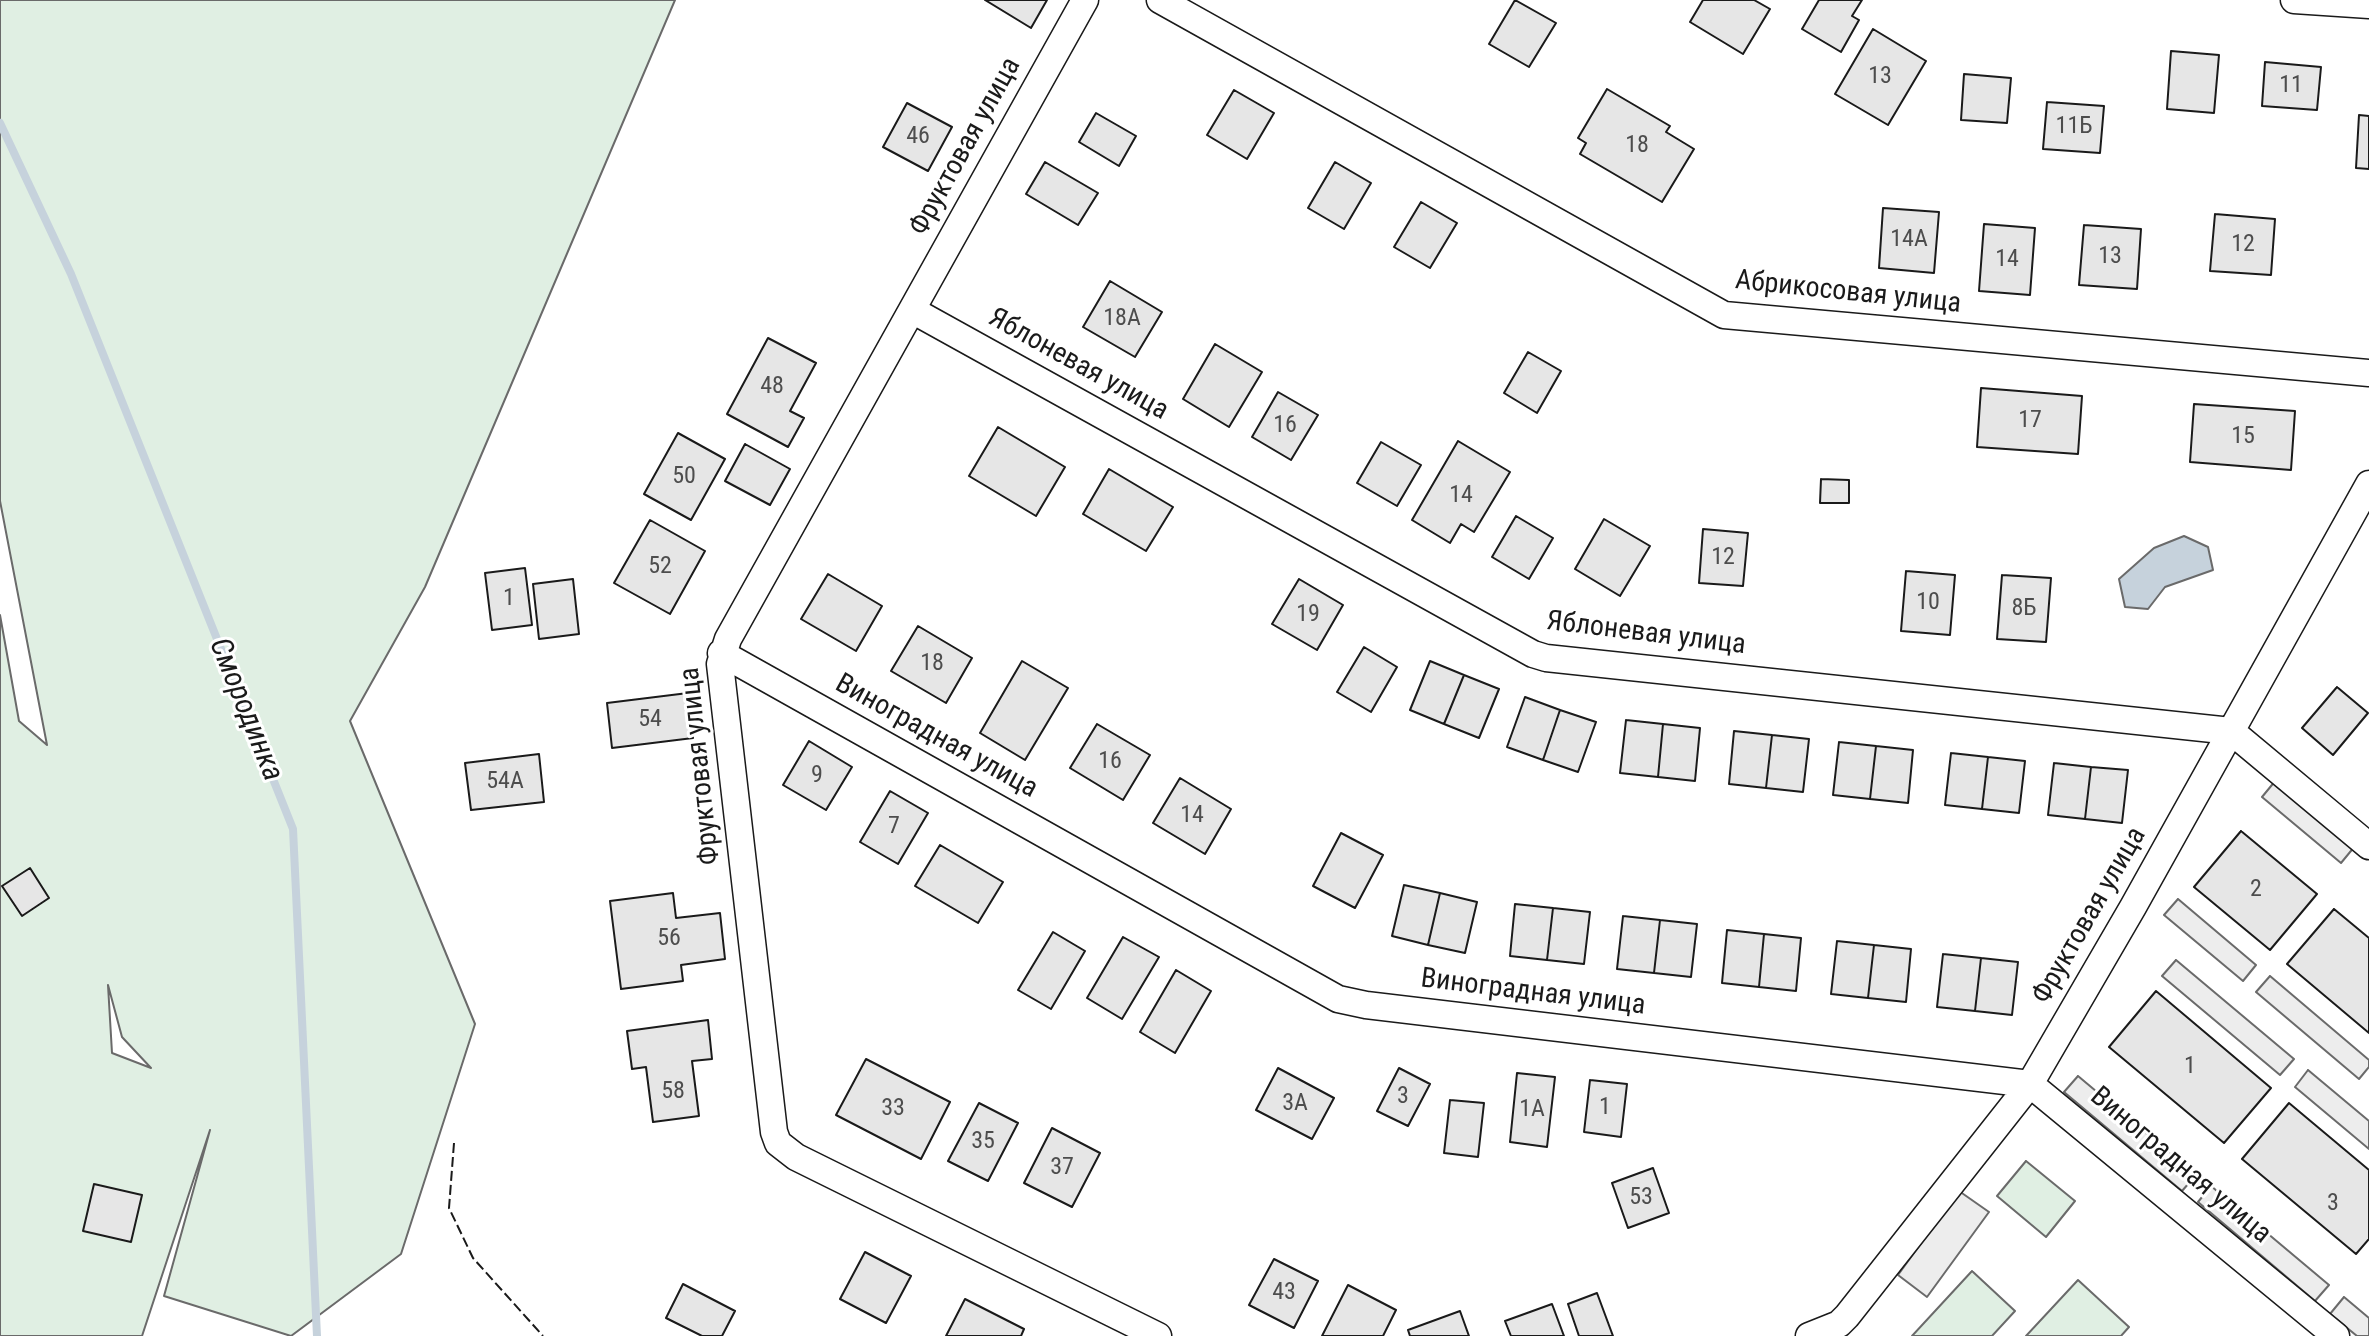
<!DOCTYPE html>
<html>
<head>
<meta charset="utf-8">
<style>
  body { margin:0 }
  canvas { display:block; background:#fff }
</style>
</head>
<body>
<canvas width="2369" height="1336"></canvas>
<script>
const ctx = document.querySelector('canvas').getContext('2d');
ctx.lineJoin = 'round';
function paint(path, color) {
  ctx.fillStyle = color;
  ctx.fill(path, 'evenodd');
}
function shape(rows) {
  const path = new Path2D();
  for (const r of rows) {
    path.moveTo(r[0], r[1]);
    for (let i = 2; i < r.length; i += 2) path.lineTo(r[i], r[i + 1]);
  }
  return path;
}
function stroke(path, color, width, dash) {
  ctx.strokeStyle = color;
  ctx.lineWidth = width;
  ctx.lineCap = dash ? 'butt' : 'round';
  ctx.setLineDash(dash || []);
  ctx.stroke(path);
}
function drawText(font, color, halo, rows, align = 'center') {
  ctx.font = font + ' "Roboto Condensed",sans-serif';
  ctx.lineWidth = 6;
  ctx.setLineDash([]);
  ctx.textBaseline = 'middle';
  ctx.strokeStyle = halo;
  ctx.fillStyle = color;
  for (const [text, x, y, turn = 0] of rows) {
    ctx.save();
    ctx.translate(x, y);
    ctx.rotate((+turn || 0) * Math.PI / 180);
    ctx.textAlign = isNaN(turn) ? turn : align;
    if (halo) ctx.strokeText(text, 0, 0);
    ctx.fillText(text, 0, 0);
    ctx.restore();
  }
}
const green = shape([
  [0,0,675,0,425,587,350,721,475,1024,401,1254,291,1336,164,1296,210,1130,142,1336,0,1336,0,615,19,721,47,745,0,501,0,0],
  [108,985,122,1037,151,1068,112,1053,108,985],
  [2026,1161,2075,1201,2046,1237,1997,1196,2026,1161],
  [1972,1271,2015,1311,1992,1336,1912,1336,1972,1271],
  [2078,1280,2129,1327,2121,1336,2026,1336,2078,1280]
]);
paint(green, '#e0efe3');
stroke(green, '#6a6a6a', 2);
const parking = shape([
  [2276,780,2355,846,2341,863,2262,797,2276,780],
  [2178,899,2256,965,2243,981,2164,915,2178,899],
  [2176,960,2294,1059,2280,1075,2162,976,2176,960],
  [2270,976,2369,1060,2369,1067,2359,1079,2256,992,2270,976],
  [2308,1070,2369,1121,2369,1149,2295,1087,2308,1070],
  [2078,1076,2196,1175,2182,1191,2064,1092,2078,1076],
  [2211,1186,2329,1285,2315,1301,2198,1202,2211,1186],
  [1959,1191,1989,1212,1927,1297,1898,1275,1959,1191],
  [2344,1297,2369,1318,2369,1336,2357,1336,2330,1314,2344,1297]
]);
paint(parking, '#ededed');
stroke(parking, '#6a6a6a', 2);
const water = shape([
  [2184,536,2208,547,2213,570,2165,587,2148,609,2125,607,2119,579,2154,548,2184,536]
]);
paint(water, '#c6d2dc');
stroke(water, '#6a6a6a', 2);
stroke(shape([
  [0,123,71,274,293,829,317,1336]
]), '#c6d2dc', 8);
const building = shape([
  [985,0,1047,0,1031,28,985,0],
  [1515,0,1556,23,1529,67,1489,44,1515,0],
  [1703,0,1754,0,1770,9,1743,54,1690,22,1703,0],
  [1819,0,1862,0,1852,16,1859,20,1841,52,1802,29,1819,0],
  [1873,29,1926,61,1888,125,1835,94,1873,29],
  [2171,51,2219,55,2214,113,2167,109,2171,51],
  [2265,62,2321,67,2317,110,2262,106,2265,62],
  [1964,74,2011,78,2007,123,1961,120,1964,74],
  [1607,89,1670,126,1666,132,1694,149,1662,202,1580,154,1586,143,1578,138,1607,89],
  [1234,90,1274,113,1247,159,1207,135,1234,90],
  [2047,102,2104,106,2100,153,2043,149,2047,102],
  [907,103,952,127,928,171,883,147,907,103],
  [1096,113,1136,136,1119,166,1079,142,1096,113],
  [2359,115,2369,116,2369,169,2356,168,2359,115],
  [1045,162,1098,193,1078,225,1026,194,1045,162],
  [1335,162,1371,183,1344,229,1308,208,1335,162],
  [1421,202,1457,223,1430,268,1394,247,1421,202],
  [1883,208,1939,212,1934,273,1879,268,1883,208],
  [2215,214,2275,219,2271,275,2210,271,2215,214],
  [1984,224,2035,228,2030,295,1979,291,1984,224],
  [2084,225,2141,229,2137,289,2079,285,2084,225],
  [1110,281,1162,312,1135,357,1083,327,1110,281],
  [768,338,816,363,790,411,804,418,788,447,727,414,768,338],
  [1215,344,1262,372,1229,427,1183,399,1215,344],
  [1528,352,1561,371,1537,413,1504,393,1528,352],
  [1981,388,2082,396,2078,454,1977,447,1981,388],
  [1278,392,1318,415,1291,460,1252,437,1278,392],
  [2194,404,2295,411,2291,470,2190,462,2194,404],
  [998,427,1065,467,1036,516,969,476,998,427],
  [678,433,725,459,691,520,644,494,678,433],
  [1458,441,1510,472,1474,532,1461,524,1450,543,1412,520,1458,441],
  [1381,442,1421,465,1397,506,1357,483,1381,442],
  [745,444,790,469,770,505,725,481,745,444],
  [1109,469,1173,507,1146,551,1083,514,1109,469],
  [1821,479,1849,480,1849,503,1820,503,1821,479],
  [1516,516,1553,538,1529,579,1492,557,1516,516],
  [1604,519,1650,546,1620,596,1575,569,1604,519],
  [650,520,705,551,670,614,614,583,650,520],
  [1703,529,1748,533,1743,586,1699,583,1703,529],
  [525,568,532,625,492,630,485,573,525,568],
  [1906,571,1955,575,1950,635,1901,631,1906,571],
  [828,574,882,606,856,651,801,619,828,574],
  [2002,575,2051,578,2046,642,1997,639,2002,575],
  [573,579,579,634,539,639,533,584,573,579],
  [1299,579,1343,605,1317,650,1272,624,1299,579],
  [918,626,972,658,946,703,891,671,918,626],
  [1364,647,1397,667,1371,712,1337,692,1364,647],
  [1022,661,1068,688,1025,760,980,733,1022,661],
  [1430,661,1464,675,1444,724,1410,710,1430,661],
  [1464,675,1499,689,1479,738,1444,724,1464,675],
  [2337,687,2368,713,2333,755,2302,728,2337,687],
  [688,693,693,738,612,748,607,703,688,693],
  [1525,697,1560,710,1543,760,1507,747,1525,697],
  [1560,710,1596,722,1578,772,1543,760,1560,710],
  [1626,720,1663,724,1658,777,1620,773,1626,720],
  [1097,724,1150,755,1123,800,1070,768,1097,724],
  [1663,724,1700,728,1695,781,1658,777,1663,724],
  [1734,731,1772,735,1766,788,1729,784,1734,731],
  [1772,735,1809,739,1803,792,1766,788,1772,735],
  [809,741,852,767,826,810,783,785,809,741],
  [1839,742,1876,746,1870,799,1833,795,1839,742],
  [1876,746,1913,750,1908,803,1870,799,1876,746],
  [1951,753,1988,757,1982,809,1945,805,1951,753],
  [539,754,544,802,471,810,465,763,539,754],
  [1988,757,2025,761,2019,813,1982,809,1988,757],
  [2054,763,2091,767,2085,819,2048,815,2054,763],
  [2091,767,2128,770,2122,823,2085,819,2091,767],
  [1180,778,1231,809,1205,854,1153,823,1180,778],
  [890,791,928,813,898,864,860,842,890,791],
  [2241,831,2317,894,2270,950,2194,887,2241,831],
  [1341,833,1383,855,1355,908,1313,886,1341,833],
  [940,845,1003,882,978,923,915,886,940,845],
  [30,868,49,898,22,916,2,886,30,868],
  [1404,885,1440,893,1428,945,1392,936,1404,885],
  [673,893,676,918,720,913,725,959,681,965,683,981,621,989,610,901,673,893],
  [1440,893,1477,902,1465,953,1428,945,1440,893],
  [1515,904,1553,908,1547,960,1510,956,1515,904],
  [1553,908,1590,912,1584,964,1547,960,1553,908],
  [2334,909,2369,938,2369,1033,2287,964,2334,909],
  [1623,916,1660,920,1654,973,1617,969,1623,916],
  [1660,920,1697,924,1691,977,1654,973,1660,920],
  [1727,930,1764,934,1759,987,1722,983,1727,930],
  [1053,932,1085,951,1051,1009,1018,990,1053,932],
  [1764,934,1801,938,1796,991,1759,987,1764,934],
  [1123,937,1159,957,1122,1019,1087,998,1123,937],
  [1837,941,1874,945,1868,998,1831,994,1837,941],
  [1874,945,1911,949,1906,1002,1868,998,1874,945],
  [1943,954,1981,958,1975,1011,1937,1007,1943,954],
  [1981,958,2018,962,2012,1015,1975,1011,1981,958],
  [1176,970,1211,991,1175,1053,1140,1032,1176,970],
  [2156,991,2271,1088,2224,1143,2109,1047,2156,991],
  [708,1020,712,1059,692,1061,699,1116,653,1122,646,1067,632,1069,627,1031,708,1020],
  [866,1059,950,1102,921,1159,836,1115,866,1059],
  [1278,1068,1334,1098,1312,1139,1256,1110,1278,1068],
  [1399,1068,1430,1084,1408,1126,1377,1111,1399,1068],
  [1517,1073,1555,1077,1547,1147,1510,1142,1517,1073],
  [1590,1080,1627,1084,1621,1137,1584,1132,1590,1080],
  [1450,1100,1484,1103,1478,1157,1444,1153,1450,1100],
  [979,1103,1018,1123,988,1181,948,1161,979,1103],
  [2289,1103,2369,1170,2369,1239,2356,1254,2242,1159,2289,1103],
  [1052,1128,1100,1153,1072,1207,1024,1183,1052,1128],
  [1653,1168,1669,1213,1628,1228,1612,1183,1653,1168],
  [94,1184,142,1195,131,1242,83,1231,94,1184],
  [865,1252,911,1276,886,1323,840,1299,865,1252],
  [1274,1259,1318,1281,1294,1328,1249,1305,1274,1259],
  [683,1284,735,1311,722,1336,702,1336,666,1318,683,1284],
  [1348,1285,1396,1310,1383,1336,1322,1336,1348,1285],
  [1597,1293,1613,1336,1579,1336,1568,1304,1597,1293],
  [965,1299,1024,1329,1021,1336,946,1336,965,1299],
  [1552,1304,1564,1336,1511,1336,1505,1321,1552,1304],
  [1460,1311,1469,1336,1410,1336,1408,1330,1460,1311]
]);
paint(building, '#e6e6e6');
stroke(building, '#1a1a1a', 2);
const street = shape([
  [1085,0,728,639,720,664,774,1132,778,1143,796,1157,1158,1336],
  [1160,0,1724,315,2369,373],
  [2294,0,2369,5],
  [912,310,1533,654,1546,658,2231,731,2369,846],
  [721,653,1338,999,1366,1005,2030,1084,2336,1336],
  [1809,1336,1839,1324,1847,1316,2030,1084,2133,907,2369,484]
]);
stroke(street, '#1a1a1a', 29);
stroke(street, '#fff', 26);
stroke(shape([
  [454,1143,449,1208,473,1258,543,1336]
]), '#1a1a1a', 2, [10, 4]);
drawText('24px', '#4d4d4d', null, [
  ["13",1880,77],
  ["11",2291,86],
  ["11Б",2074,127],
  ["46",918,137],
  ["18",1637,146],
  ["14А",1909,240],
  ["12",2243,245],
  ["13",2110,257],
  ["14",2007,260],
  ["18А",1122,319],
  ["48",772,387],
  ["17",2030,421],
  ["16",1285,426],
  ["15",2243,437],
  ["50",684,477],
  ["14",1461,496],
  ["12",1723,558],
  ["52",660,567],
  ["1",509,599],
  ["10",1928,603],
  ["8Б",2024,609],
  ["19",1308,615],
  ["18",932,664],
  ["54",650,720],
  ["16",1110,762],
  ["9",817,776],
  ["54А",505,782],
  ["14",1192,816],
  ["7",894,827],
  ["2",2256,890],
  ["56",669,939],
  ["1",2190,1067],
  ["58",673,1092],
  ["3",1403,1097],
  ["3А",1295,1104],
  ["1",1605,1108],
  ["33",893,1109],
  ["1А",1532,1110],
  ["35",983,1142],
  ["37",1062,1168],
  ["53",1641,1198],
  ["3",2333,1204],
  ["43",1284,1293]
]);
drawText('28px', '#1a1a1a', '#fff', [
  ["Фруктовая улица",966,147,-61],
  ["Абрикосовая улица",1848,293,6],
  ["Яблоневая улица",1078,365,29],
  ["Яблоневая улица",1646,634,7],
  ["Виноградная улица",936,737,29],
  ["Фруктовая улица",701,766,-96],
  ["Фруктовая улица",2090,916,-60],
  ["Виноградная улица",1533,993,7],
  ["Виноградная улица",2180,1166,40]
]);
drawText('italic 30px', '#1a1a1a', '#fff', [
  ["Смородинка",245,710,68]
]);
</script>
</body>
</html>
